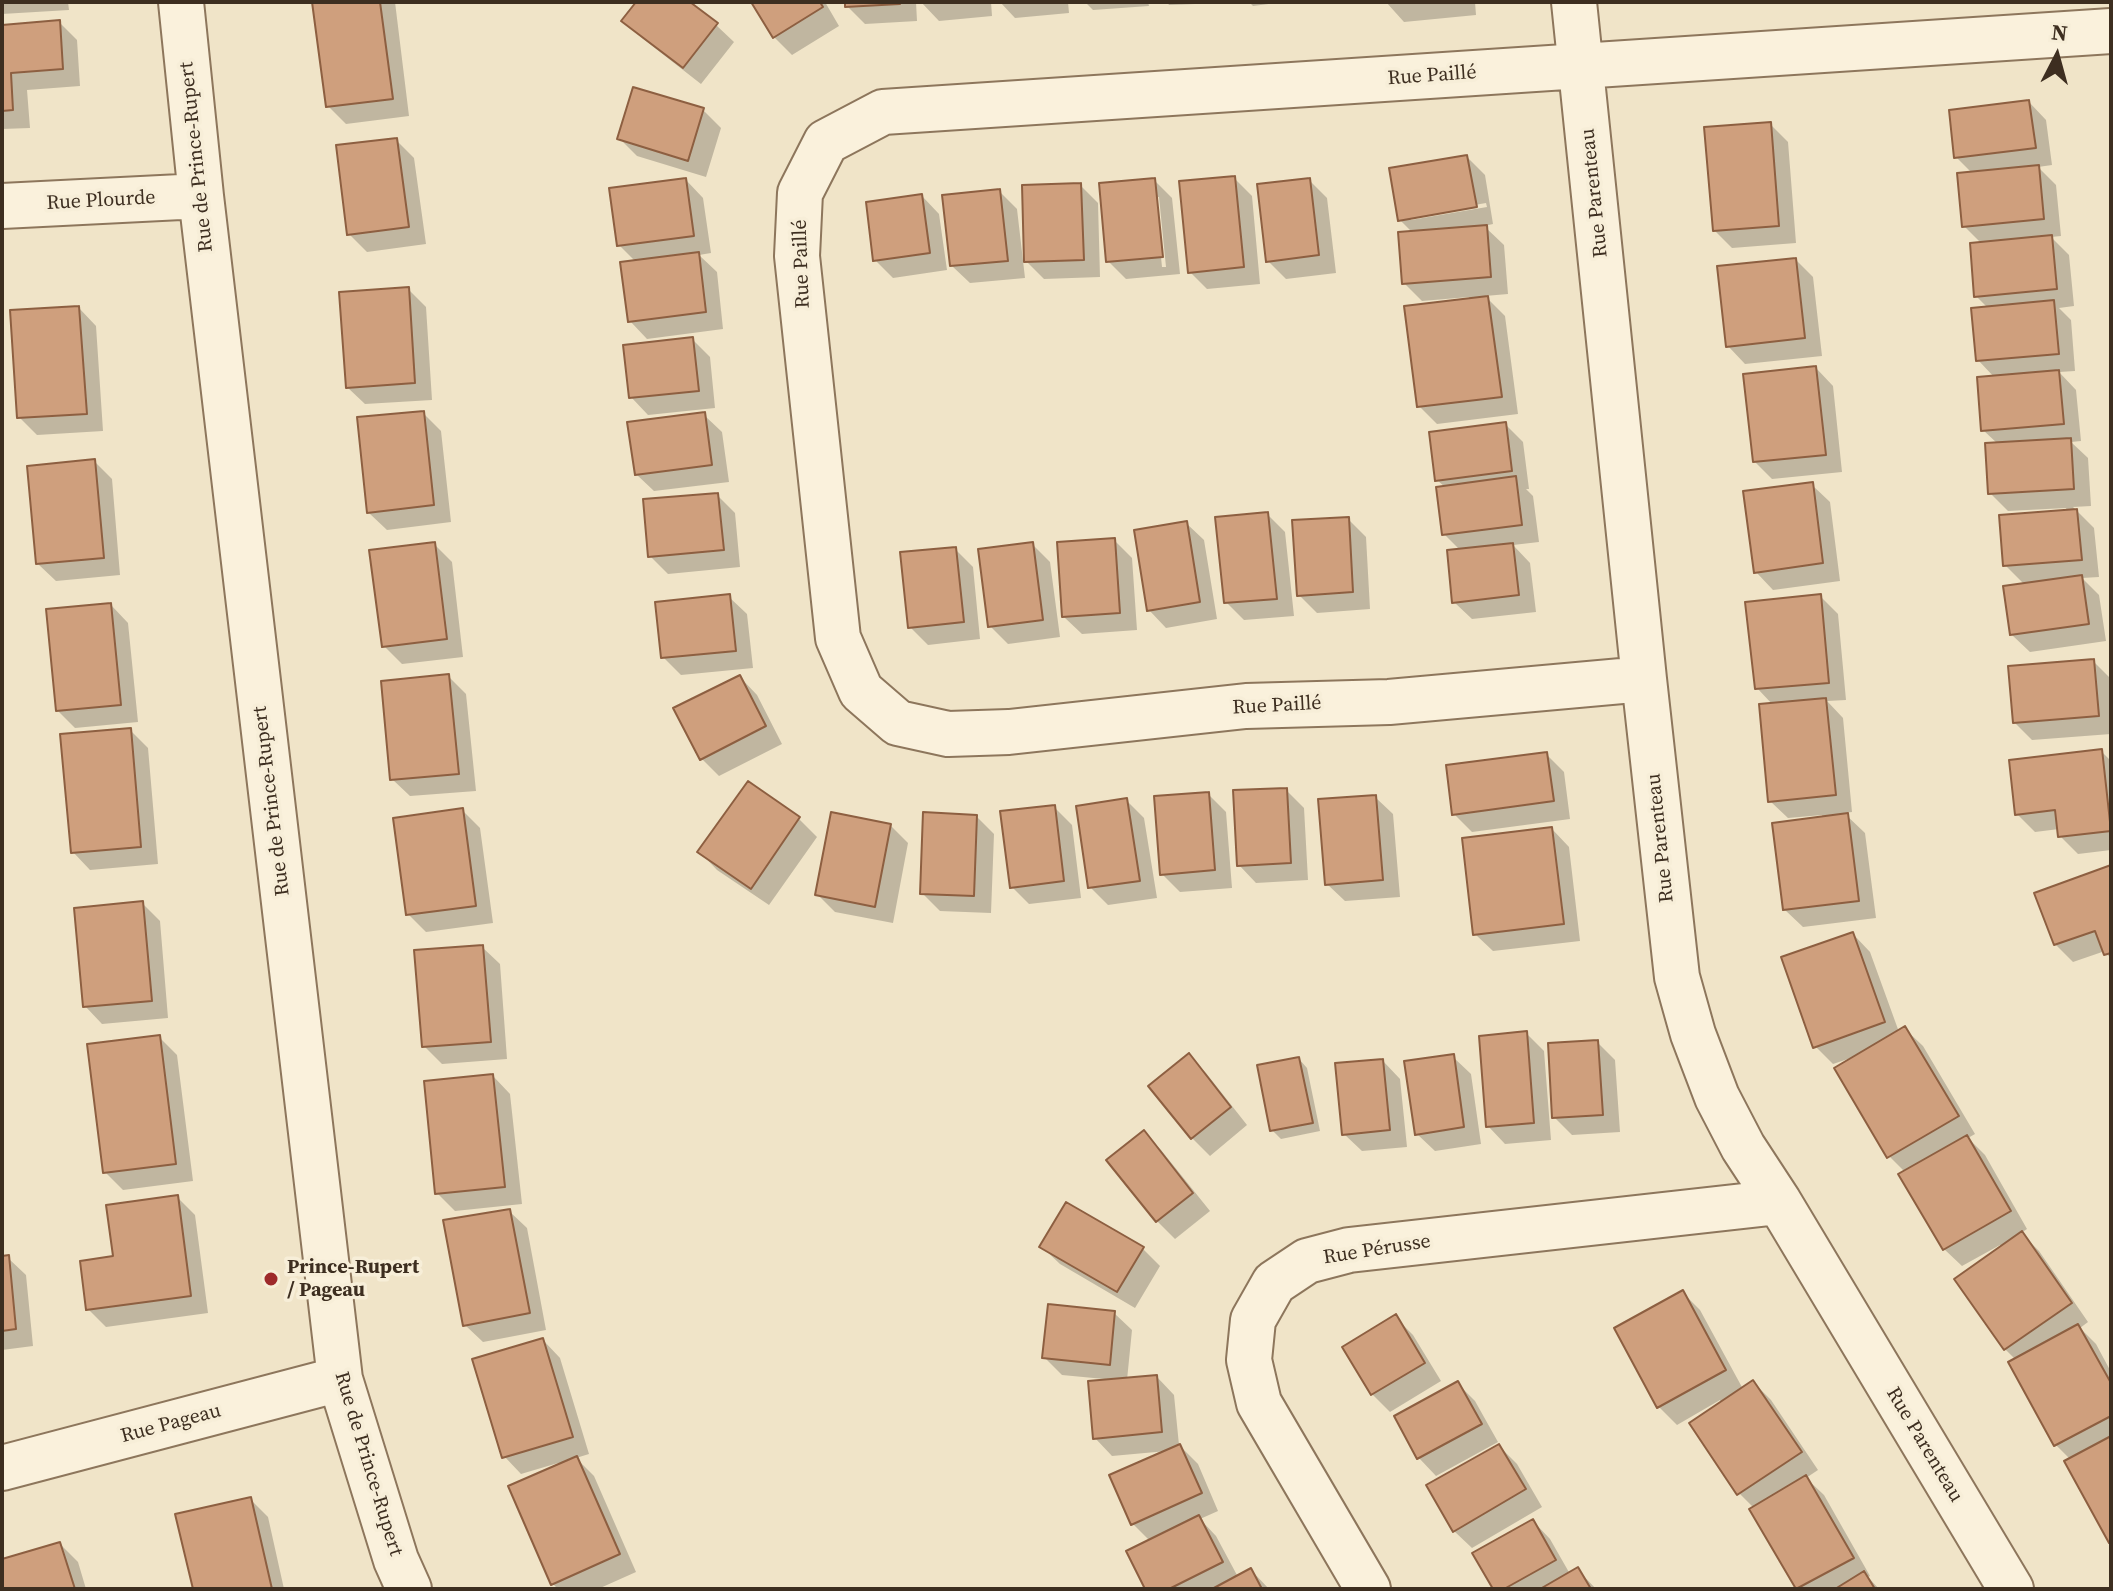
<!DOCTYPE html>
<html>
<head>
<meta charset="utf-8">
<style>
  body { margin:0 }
  #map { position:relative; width:2113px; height:1591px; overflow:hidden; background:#f0e4c8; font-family:"Source Serif 4",serif }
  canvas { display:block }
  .frame { position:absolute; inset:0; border:4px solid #3d2e20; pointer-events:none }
  .north { position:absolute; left:2017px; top:16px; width:80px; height:80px; -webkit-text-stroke:6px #f7eed8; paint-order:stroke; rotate:6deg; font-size:22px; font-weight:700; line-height:32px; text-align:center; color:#3d2e20 }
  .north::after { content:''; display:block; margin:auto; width:28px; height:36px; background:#3d2e20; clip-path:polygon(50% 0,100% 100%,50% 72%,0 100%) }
</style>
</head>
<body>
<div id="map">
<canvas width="2113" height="1591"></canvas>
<div class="frame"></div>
<div class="north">N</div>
</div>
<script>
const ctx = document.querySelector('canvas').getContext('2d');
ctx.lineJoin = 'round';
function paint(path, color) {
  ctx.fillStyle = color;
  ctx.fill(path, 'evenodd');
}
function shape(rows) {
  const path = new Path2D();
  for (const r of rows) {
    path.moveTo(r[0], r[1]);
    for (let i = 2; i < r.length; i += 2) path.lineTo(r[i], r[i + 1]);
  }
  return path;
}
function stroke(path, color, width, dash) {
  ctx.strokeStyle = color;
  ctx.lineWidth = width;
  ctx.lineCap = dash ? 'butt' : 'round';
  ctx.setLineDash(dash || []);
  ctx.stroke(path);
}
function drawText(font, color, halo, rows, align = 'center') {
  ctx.font = font + ' "Source Serif 4",serif';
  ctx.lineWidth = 7;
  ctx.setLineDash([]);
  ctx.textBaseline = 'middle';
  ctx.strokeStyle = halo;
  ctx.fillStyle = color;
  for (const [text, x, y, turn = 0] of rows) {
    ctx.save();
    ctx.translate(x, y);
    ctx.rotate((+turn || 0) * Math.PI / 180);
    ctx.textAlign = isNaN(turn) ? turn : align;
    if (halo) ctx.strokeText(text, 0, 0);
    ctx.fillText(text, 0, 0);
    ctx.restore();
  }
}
paint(shape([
  [2,2,68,2,69,10,2,14],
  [314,2,395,2,409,116,346,124,328,106],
  [639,2,687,2,716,25,734,42,701,84,642,38,624,20],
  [753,2,825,2,839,26,792,55,774,37],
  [847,2,916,2,917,21,865,24,847,6],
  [921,2,991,2,992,16,939,21],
  [1000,2,1068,2,1069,13,1015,18],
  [1085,2,1148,2,1149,6,1093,10],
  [1167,2,1222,2,1222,3,1169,5],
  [1249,2,1284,2,1253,6],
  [1386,2,1475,2,1476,15,1404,22],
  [59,22,77,40,80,86,27,90,30,128,2,129,2,27],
  [2029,102,2046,120,2052,165,2038,167,2056,185,2061,236,2051,237,2069,255,2074,306,2059,308,2071,320,2075,371,2059,372,2076,390,2081,441,2071,442,2088,458,2091,506,2073,507,2094,528,2099,577,2082,578,2099,595,2106,641,2030,652,2012,635,2025,585,2005,565,2067,511,2066,508,2008,511,1990,493,1998,444,1983,430,1995,378,1978,360,1988,308,1976,296,1982,244,1964,226,1973,174,1956,157],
  [703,110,721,128,706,177,637,156,619,138],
  [1770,124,1788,142,1796,243,1732,248,1714,230],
  [396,140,414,158,426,244,367,252,349,234],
  [1467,157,1485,175,1493,224,1484,226,1504,245,1508,294,1485,296,1505,316,1518,414,1437,424,1419,406,1469,301,1469,297,1422,301,1404,283,1413,233,1400,220],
  [1486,203,1487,207,1411,220,1411,216],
  [1234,178,1252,196,1260,284,1207,289,1190,272],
  [686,180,703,198,711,253,699,255,717,272,723,329,647,339,630,321,636,262,619,245],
  [1154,180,1172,198,1180,274,1126,279,1108,261],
  [1155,197,1159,197,1166,267,1162,267],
  [1309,180,1327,198,1336,273,1286,279,1268,261],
  [1080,185,1098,203,1100,277,1044,279,1026,261],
  [999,191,1017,209,1025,278,970,283,952,266],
  [922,196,939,214,947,270,893,278,875,260],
  [1796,260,1813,277,1822,356,1745,364,1728,346],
  [408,289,426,307,432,400,365,404,347,387],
  [79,308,96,326,103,431,37,435,19,417],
  [692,339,710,357,715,408,648,415,631,397],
  [1816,368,1833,386,1842,472,1772,479,1755,462],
  [423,413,441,431,451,522,387,530,369,513],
  [704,415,722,432,729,482,654,491,636,474],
  [1505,424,1523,442,1529,489,1526,489,1533,496,1539,542,1513,545,1530,563,1536,612,1472,619,1454,602,1460,550,1444,534,1445,487,1437,480],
  [94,461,112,479,120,575,56,581,38,564],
  [1812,485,1830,502,1840,581,1773,590,1756,572],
  [717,495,735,513,740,567,668,574,650,556],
  [1267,514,1285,532,1294,616,1244,620,1226,602],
  [1348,519,1366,537,1370,609,1317,613,1299,595],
  [1186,523,1204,540,1217,619,1166,628,1149,610],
  [1114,540,1132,558,1137,630,1082,634,1064,617],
  [434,544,452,562,463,657,402,664,384,646],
  [1032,544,1050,562,1060,637,1008,644,990,626],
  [955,549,973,567,980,639,928,645,910,627],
  [1820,596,1838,614,1846,700,1827,701,1843,718,1852,812,1844,813,1865,833,1876,918,1803,927,1785,910,1823,819,1822,815,1788,818,1770,801,1773,705,1757,688],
  [729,597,747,614,753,668,681,675,663,657],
  [111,605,128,623,138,722,75,728,57,710],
  [2093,661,2111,679,2111,734,2032,740,2014,722],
  [448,676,466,694,476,791,410,796,392,779],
  [740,677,757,695,782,744,719,776,701,758],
  [130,730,148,748,158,864,90,870,73,852],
  [2101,751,2111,761,2111,850,2078,854,2060,836,2059,829,2035,832,2017,814],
  [1546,754,1564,772,1570,819,1472,832,1454,814],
  [748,784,799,819,817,837,769,905,717,870,700,852],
  [1286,790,1304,808,1308,880,1256,883,1239,865],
  [1208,794,1226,812,1232,888,1180,892,1162,874],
  [1375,797,1393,814,1400,897,1345,901,1327,884],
  [1126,800,1144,818,1157,898,1108,905,1090,887],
  [1054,807,1072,825,1081,898,1029,904,1012,887],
  [462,810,480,828,493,923,426,932,408,914],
  [976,816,994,834,991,913,940,911,922,893],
  [890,825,908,843,893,923,835,912,817,894],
  [1552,829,1569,847,1580,941,1493,951,1475,934],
  [2111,867,2111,959,2105,951,2073,962,2055,944],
  [142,903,160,921,168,1018,102,1024,85,1006],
  [1853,934,1870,952,1899,1032,1905,1029,1923,1046,1975,1134,1968,1138,1985,1155,2027,1229,2021,1233,2039,1251,2088,1322,2080,1328,2096,1344,2111,1372,2111,1542,2067,1462,2071,1460,2056,1445,2011,1362,2016,1360,2005,1349,2002,1247,2000,1245,1962,1266,1944,1249,1905,1172,1889,1156,1851,1058,1833,1064,1815,1046],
  [482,947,500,964,507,1059,442,1064,424,1046],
  [1526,1033,1544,1051,1551,1140,1505,1144,1488,1126],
  [159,1037,177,1055,193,1181,123,1190,105,1172],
  [1597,1042,1615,1060,1620,1132,1572,1135,1554,1117],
  [1189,1056,1206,1073,1247,1125,1210,1156,1192,1138],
  [1453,1057,1471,1074,1481,1144,1435,1151,1417,1134],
  [1299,1059,1307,1068,1320,1131,1281,1139,1272,1130],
  [1383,1061,1400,1079,1407,1147,1362,1151,1344,1134],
  [493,1076,510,1094,522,1204,455,1211,437,1193],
  [1144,1133,1161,1150,1210,1211,1175,1239,1157,1221,1109,1160],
  [177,1197,195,1215,208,1313,106,1327,88,1309,116,1258],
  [509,1211,527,1228,546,1330,483,1342,465,1325],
  [1042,1247,1142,1248,1160,1266,1135,1308,1060,1264],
  [2,1258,8,1258,26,1275,33,1346,2,1350],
  [1682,1292,1700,1310,1743,1389,1753,1382,1771,1400,1818,1470,1806,1478,1824,1495,1870,1576,1868,1577,1879,1589,1798,1589,1752,1510,1754,1508,1739,1493,1720,1400,1677,1425,1659,1407,1617,1329],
  [1114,1313,1132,1330,1127,1380,1157,1377,1174,1395,1179,1445,1198,1464,1218,1511,1200,1519,1216,1536,1238,1577,1251,1570,1269,1589,1147,1589,1151,1542,1132,1523,1167,1451,1112,1456,1095,1438,1104,1379,1062,1375,1044,1357],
  [1395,1317,1413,1335,1441,1381,1390,1412,1372,1394],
  [543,1340,560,1358,589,1454,576,1458,594,1476,636,1572,598,1589,558,1589,553,1584,558,1463,521,1474,504,1456],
  [1458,1384,1475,1401,1498,1442,1436,1476,1419,1458,1397,1417],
  [1499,1446,1517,1464,1542,1507,1472,1548,1454,1531],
  [250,1499,268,1517,284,1589,195,1589],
  [1533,1521,1550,1539,1570,1574,1578,1570,1596,1589,1495,1589],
  [60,1544,78,1562,86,1589,2,1589,2,1562]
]), '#0003');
const building = shape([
  [312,2,380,2,393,99,326,107,312,2],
  [636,2,690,2,718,23,683,68,621,21,636,2],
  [751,2,820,2,823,7,773,38,751,2],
  [845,2,900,2,900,4,845,7,845,2],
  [60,20,63,69,11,73,13,110,2,111,2,25,60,20],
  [633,87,704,108,688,161,617,139,633,87],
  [2029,100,2036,148,1954,158,1949,110,2029,100],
  [1771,122,1779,226,1713,231,1704,127,1771,122],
  [397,138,409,227,347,235,336,145,397,138],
  [1467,155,1477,207,1398,221,1389,168,1467,155],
  [2039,165,2044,219,1962,227,1957,173,2039,165],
  [1235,176,1244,267,1188,273,1179,181,1235,176],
  [686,178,694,236,617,246,609,188,686,178],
  [1155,178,1163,257,1106,262,1099,183,1155,178],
  [1310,178,1319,255,1266,262,1257,184,1310,178],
  [1081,183,1084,260,1024,262,1022,185,1081,183],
  [1000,189,1008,261,950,266,942,195,1000,189],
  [922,194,930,253,873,261,866,202,922,194],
  [1487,225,1491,277,1402,284,1398,232,1487,225],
  [2052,235,2057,289,1974,297,1970,243,2052,235],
  [699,252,706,312,628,322,620,262,699,252],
  [1796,258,1805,338,1726,347,1717,266,1796,258],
  [409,287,415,383,346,388,339,292,409,287],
  [1488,296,1502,397,1417,407,1404,306,1488,296],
  [2054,300,2059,354,1976,361,1971,308,2054,300],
  [79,306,87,414,17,418,10,310,79,306],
  [693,337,699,391,629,398,623,345,693,337],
  [1816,366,1826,455,1753,462,1743,374,1816,366],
  [2059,370,2064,424,1981,431,1977,377,2059,370],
  [424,411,434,505,367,513,357,417,424,411],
  [705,412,712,465,635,475,627,422,705,412],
  [1506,422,1512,471,1435,481,1429,432,1506,422],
  [2071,438,2074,489,1988,494,1985,443,2071,438],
  [95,459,104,558,36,564,27,466,95,459],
  [1516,476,1522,525,1442,535,1436,487,1516,476],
  [1813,482,1823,563,1754,573,1743,491,1813,482],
  [718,493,724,550,648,557,643,499,718,493],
  [2077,509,2082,560,2003,566,1999,515,2077,509],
  [1268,512,1277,599,1224,603,1215,517,1268,512],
  [1349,517,1353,592,1297,596,1292,520,1349,517],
  [1187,521,1200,602,1147,611,1134,530,1187,521],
  [1115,538,1120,613,1062,617,1057,542,1115,538],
  [435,542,447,639,382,647,369,550,435,542],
  [1033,542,1043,620,988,627,978,549,1033,542],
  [1513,543,1519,595,1452,603,1447,550,1513,543],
  [956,547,964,622,908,628,900,552,956,547],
  [2082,575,2089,624,2010,635,2003,586,2082,575],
  [730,594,736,651,661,658,655,602,730,594],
  [1821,594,1829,683,1755,689,1745,602,1821,594],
  [111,603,121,705,56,711,46,609,111,603],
  [2094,659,2099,716,2013,723,2008,666,2094,659],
  [449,674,459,774,390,780,381,681,449,674],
  [740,675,766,726,700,760,673,708,740,675],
  [1826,698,1836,795,1768,802,1759,704,1826,698],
  [131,728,141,847,71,853,60,734,131,728],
  [2102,749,2111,831,2058,837,2055,810,2015,815,2009,760,2102,749],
  [1547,752,1554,801,1452,815,1446,765,1547,752],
  [748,781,800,817,751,889,697,852,748,781],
  [1287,788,1291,863,1237,866,1233,790,1287,788],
  [1209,792,1215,870,1160,875,1154,796,1209,792],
  [1376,795,1383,880,1325,885,1318,799,1376,795],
  [1127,798,1140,881,1088,888,1076,806,1127,798],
  [1055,805,1064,881,1010,888,1000,811,1055,805],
  [463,808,476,906,406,915,393,818,463,808],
  [831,812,891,824,875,907,815,895,831,812],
  [923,812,977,815,974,896,920,894,923,812],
  [1848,813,1859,901,1783,910,1772,823,1848,813],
  [1552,827,1564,924,1473,935,1462,838,1552,827],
  [2111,865,2111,953,2104,955,2095,931,2054,945,2034,893,2111,865],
  [143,901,152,1001,83,1007,74,908,143,901],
  [1853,932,1885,1022,1813,1048,1781,957,1853,932],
  [483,945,491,1042,422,1047,414,950,483,945],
  [1905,1026,1959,1116,1887,1158,1834,1068,1905,1026],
  [1527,1031,1534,1123,1486,1127,1479,1036,1527,1031],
  [160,1035,176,1164,103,1173,87,1044,160,1035],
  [1598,1040,1603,1115,1552,1118,1548,1043,1598,1040],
  [1189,1053,1231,1107,1191,1139,1148,1086,1189,1053],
  [1454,1054,1464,1127,1415,1135,1404,1061,1454,1054],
  [1299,1057,1313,1123,1270,1131,1257,1065,1299,1057],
  [1383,1059,1390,1130,1342,1135,1335,1063,1383,1059],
  [493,1074,505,1187,435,1194,424,1081,493,1074],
  [1144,1130,1193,1193,1156,1222,1106,1160,1144,1130],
  [1967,1135,2011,1211,1943,1250,1898,1174,1967,1135],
  [178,1195,191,1296,86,1310,80,1261,113,1256,106,1205,178,1195],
  [1066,1202,1144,1247,1117,1292,1039,1247,1066,1202],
  [510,1209,530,1313,463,1326,443,1220,510,1209],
  [2022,1231,2072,1303,2004,1350,1954,1279,2022,1231],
  [9,1255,16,1329,2,1331,2,1256,9,1255],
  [1683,1290,1726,1370,1657,1408,1614,1328,1683,1290],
  [1048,1304,1115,1311,1110,1365,1042,1358,1048,1304],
  [1396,1314,1425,1363,1371,1395,1342,1347,1396,1314],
  [2078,1324,2111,1383,2111,1416,2054,1446,2008,1362,2078,1324],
  [543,1338,573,1437,502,1458,472,1359,543,1338],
  [1157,1375,1162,1432,1093,1439,1088,1381,1157,1375],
  [1753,1380,1802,1452,1737,1495,1689,1423,1753,1380],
  [1458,1381,1482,1424,1417,1459,1394,1416,1458,1381],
  [2111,1436,2111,1542,2109,1543,2064,1461,2111,1436],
  [1180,1444,1202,1493,1131,1525,1109,1475,1180,1444],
  [1499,1444,1526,1489,1453,1532,1426,1485,1499,1444],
  [577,1456,620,1554,551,1585,508,1486,577,1456],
  [1806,1475,1854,1558,1796,1589,1749,1509,1806,1475],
  [251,1497,272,1589,193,1589,175,1514,251,1497],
  [1199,1515,1223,1562,1169,1589,1145,1589,1126,1551,1199,1515],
  [1533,1519,1556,1560,1504,1589,1493,1589,1472,1553,1533,1519],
  [60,1542,75,1589,2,1589,2,1559,60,1542],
  [1578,1567,1591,1589,1540,1589,1578,1567],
  [1251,1568,1262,1589,1212,1589,1251,1568],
  [1864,1571,1875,1589,1835,1589,1864,1571]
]);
paint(building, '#cf9f7d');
stroke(building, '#8d5f41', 2);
const minor = shape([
  [181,2,201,196,340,1379,396,1560,409,1589],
  [1574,2,1644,679,1677,977,1693,1034,1717,1097,1743,1147,1779,1202,2011,1589],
  [2,206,201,196],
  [1644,679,1389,702,1246,706,1009,732,948,734,898,723,861,691,838,638,797,256,800,193,826,142,883,112,2111,31],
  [2,1468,340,1379],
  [1368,1589,1259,1403,1249,1360,1253,1320,1274,1283,1307,1261,1349,1250,1779,1202]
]);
stroke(minor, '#8d765c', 48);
stroke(minor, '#faf1dc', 44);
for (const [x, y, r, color] of [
  [271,1279,8,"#9e2a2b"]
]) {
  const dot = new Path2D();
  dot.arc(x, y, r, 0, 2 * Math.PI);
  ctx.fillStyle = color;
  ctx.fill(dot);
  stroke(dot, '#f7eed8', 3);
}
drawText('20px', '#3d2e20', '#f7eed8', [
  ["Rue Paillé",1432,76,-4],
  ["Rue de Prince-Rupert",197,157,-96],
  ["Rue Parenteau",1595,193,-96],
  ["Rue Plourde",101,201,-3],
  ["Rue Paillé",802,264,-92],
  ["Rue Paillé",1277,706,-3],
  ["Rue de Prince-Rupert",272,801,-97],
  ["Rue Parenteau",1661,838,-96],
  ["Rue Pérusse",1377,1250,-9],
  ["Rue Pageau",171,1424,-15],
  ["Rue Parenteau",1924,1445,59],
  ["Rue de Prince-Rupert",368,1464,73]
]);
drawText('bold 20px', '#3d2e20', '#f7eed8', [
  ["Prince-Rupert",287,1268],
  ["/ Pageau",287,1291]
], 'left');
</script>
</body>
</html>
